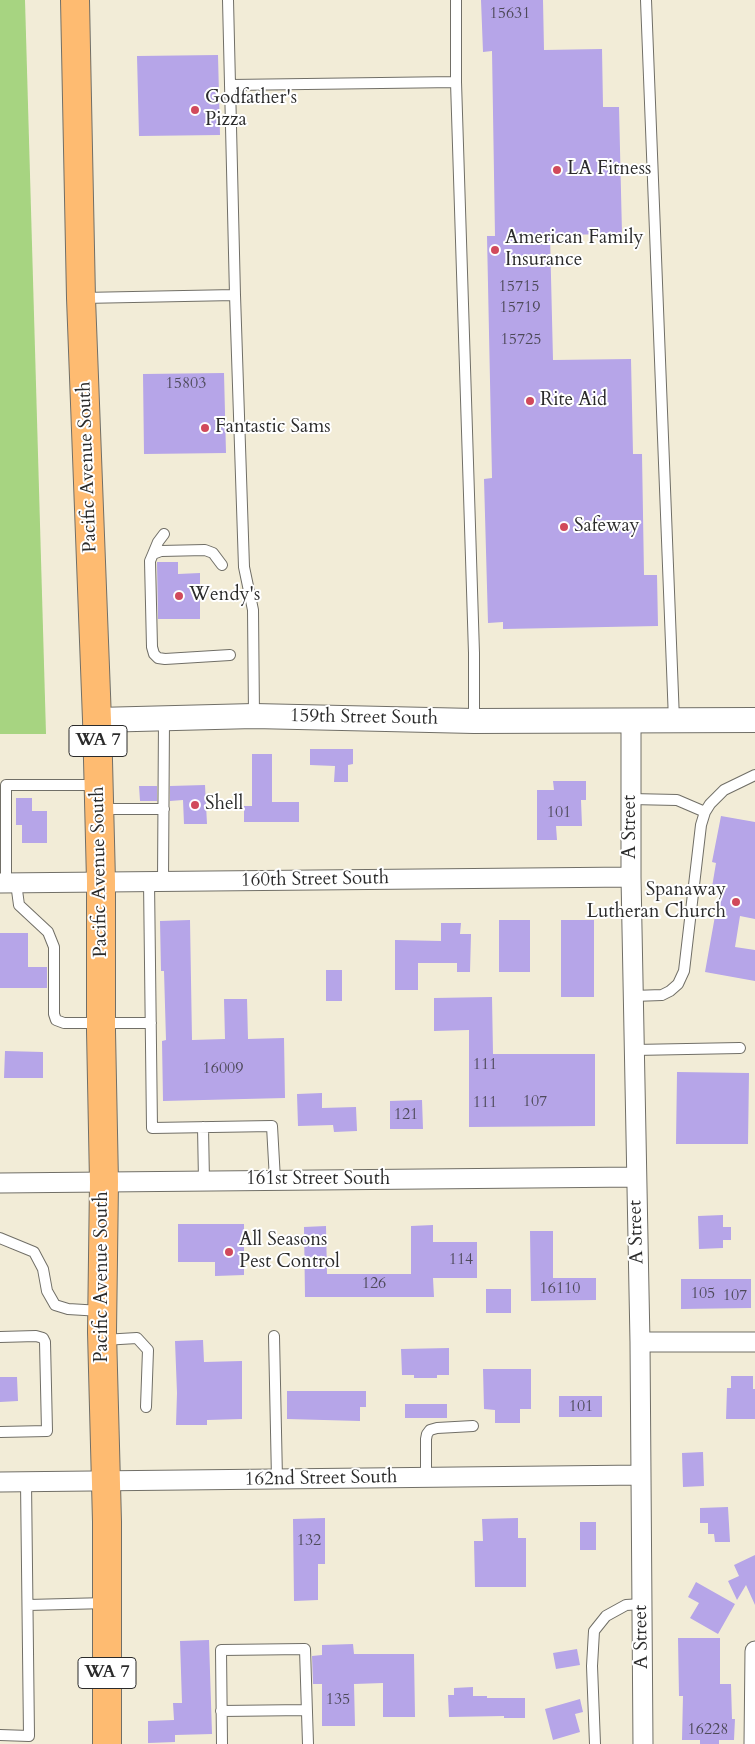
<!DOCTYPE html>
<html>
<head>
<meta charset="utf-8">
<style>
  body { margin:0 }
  canvas { display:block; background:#f2ecd7 }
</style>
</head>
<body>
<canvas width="755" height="1744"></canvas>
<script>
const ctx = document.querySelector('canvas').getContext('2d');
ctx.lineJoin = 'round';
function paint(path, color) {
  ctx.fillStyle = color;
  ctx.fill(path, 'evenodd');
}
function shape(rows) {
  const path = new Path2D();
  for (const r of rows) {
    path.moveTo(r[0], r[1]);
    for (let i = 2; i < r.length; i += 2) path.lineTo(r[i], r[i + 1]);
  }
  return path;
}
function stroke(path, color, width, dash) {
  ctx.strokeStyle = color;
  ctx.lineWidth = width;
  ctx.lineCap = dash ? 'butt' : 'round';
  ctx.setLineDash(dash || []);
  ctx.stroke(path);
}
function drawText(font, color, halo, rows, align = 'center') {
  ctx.font = font + ' Cardo,serif';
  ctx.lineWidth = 4;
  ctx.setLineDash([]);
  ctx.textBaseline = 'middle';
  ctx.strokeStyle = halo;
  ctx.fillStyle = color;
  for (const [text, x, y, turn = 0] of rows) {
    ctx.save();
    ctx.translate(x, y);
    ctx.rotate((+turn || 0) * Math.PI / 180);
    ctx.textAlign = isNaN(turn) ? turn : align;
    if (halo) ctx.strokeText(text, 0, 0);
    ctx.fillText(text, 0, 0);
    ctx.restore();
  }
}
paint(shape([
  [0,0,25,0,46,734,0,734]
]), '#a7d481');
paint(shape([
  [481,0,543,0,544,50,602,49,603,107,619,107,622,234,550,235,553,360,631,359,633,454,642,454,644,575,657,575,658,626,503,629,503,622,488,623,484,479,492,478,487,236,495,236,492,51,483,52],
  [218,55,220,135,139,136,137,56],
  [224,373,226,453,144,454,143,374],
  [157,562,178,562,178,574,200,573,200,619,158,619],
  [310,749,353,749,353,764,348,765,348,782,334,782,335,766,310,765],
  [252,754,272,754,272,802,299,802,299,822,244,822,244,806,252,806],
  [553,781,586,781,586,800,581,800,582,826,556,826,557,840,537,840,537,790,554,790],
  [205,785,207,824,184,824,183,800,170,801,170,786],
  [139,786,157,786,157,801,140,801],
  [16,798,32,798,32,811,47,811,47,843,22,843,22,825,16,825],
  [721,816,755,822,755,919,740,916,735,947,755,950,755,981,705,972,720,888,712,887,716,863,712,862],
  [190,920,192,1040,225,1039,224,999,247,999,248,1039,284,1038,285,1098,163,1101,162,1041,166,1040,164,971,161,971,160,921],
  [499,920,530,920,530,972,499,972],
  [561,920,594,920,594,997,561,997],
  [441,923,461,923,460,934,471,934,470,972,457,972,457,963,418,963,418,990,395,990,395,940,441,941],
  [0,933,28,933,28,967,47,967,47,988,0,988],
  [326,970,342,970,342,1001,326,1001],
  [492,997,493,1054,595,1054,595,1126,469,1127,469,1030,434,1031,434,998],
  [5,1051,43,1052,43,1078,4,1078],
  [677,1072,749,1073,748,1144,676,1144],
  [322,1093,322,1108,356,1107,357,1131,334,1132,333,1125,298,1126,297,1094],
  [422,1100,423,1129,390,1129,390,1101],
  [723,1215,723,1227,731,1227,731,1240,723,1240,723,1248,699,1249,698,1216],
  [178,1224,244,1224,244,1275,215,1276,215,1262,178,1262],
  [433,1225,433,1242,477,1242,477,1278,433,1278,434,1297,305,1297,304,1227,326,1226,327,1274,411,1274,411,1226],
  [530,1231,553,1231,553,1278,596,1278,596,1300,531,1301],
  [681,1279,751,1279,751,1308,681,1309],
  [486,1289,511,1289,511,1313,486,1313],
  [203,1340,204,1362,242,1361,242,1419,207,1420,207,1425,176,1425,177,1393,175,1341],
  [449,1348,449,1375,437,1375,437,1378,414,1378,414,1375,402,1375,401,1349],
  [483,1369,531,1369,531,1409,520,1409,520,1423,495,1423,495,1410,484,1409],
  [731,1376,753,1376,753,1389,755,1389,755,1419,726,1419,727,1388,731,1388],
  [0,1377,17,1377,18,1401,0,1402],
  [287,1391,366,1391,366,1407,360,1407,360,1421,287,1419],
  [559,1396,602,1396,602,1417,559,1417],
  [405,1404,447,1404,447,1418,405,1418],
  [703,1452,704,1486,683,1487,682,1453],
  [728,1507,730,1542,715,1542,714,1534,708,1534,708,1523,700,1523,700,1508],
  [325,1518,325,1564,318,1564,318,1600,294,1601,293,1519],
  [518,1518,518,1538,526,1538,526,1587,475,1587,474,1541,483,1541,482,1519],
  [580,1522,596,1522,596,1550,580,1550],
  [755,1555,755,1605,746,1585,737,1600,728,1581,739,1576,734,1565],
  [696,1582,735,1604,718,1634,690,1618,699,1603,688,1597],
  [678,1638,720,1638,720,1684,731,1684,732,1719,735,1719,734,1740,719,1740,719,1744,700,1744,700,1740,682,1740,683,1696,679,1696],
  [209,1640,212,1734,175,1735,175,1742,148,1743,148,1721,174,1720,173,1703,182,1703,180,1641],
  [353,1644,354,1654,414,1654,415,1717,383,1717,383,1683,354,1684,355,1726,322,1726,322,1684,313,1684,312,1656,322,1655,322,1645],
  [577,1649,580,1665,556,1669,553,1653],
  [473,1687,473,1696,487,1696,487,1698,525,1698,525,1718,504,1718,504,1716,449,1717,448,1695,454,1695,454,1688],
  [580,1699,583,1712,575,1714,580,1732,553,1740,545,1709]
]), '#b6a5e8');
const service = shape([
  [228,0,235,295,244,567,253,610,254,716],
  [456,0,456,82,474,653,474,721],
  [646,0,674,720],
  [231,85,456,82],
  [82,298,235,295],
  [153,554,158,542,164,534],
  [222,565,213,553,205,550,161,551,153,554,150,561,152,647,154,654,158,658,165,659,230,655],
  [631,799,677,800,705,812],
  [100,809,164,809],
  [149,881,152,1128,272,1126,275,1180],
  [163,881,164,718],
  [6,883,6,785,97,785],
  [16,883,19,905,48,932,54,947,54,1014,56,1020,64,1023,151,1023],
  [633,996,662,995,670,991,678,984,684,971,701,825,705,812,710,804,724,790,755,775],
  [634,1050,740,1048],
  [203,1127,204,1181],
  [0,1238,34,1252,43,1269,47,1291,55,1305,68,1309,101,1311],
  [274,1336,277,1479],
  [0,1337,36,1336,43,1338,45,1342,47,1431,0,1432],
  [103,1340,137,1338,148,1350,146,1407],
  [426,1477,426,1439,427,1434,430,1430,437,1428,473,1426],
  [28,1605,107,1603],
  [221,1711,307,1710],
  [0,1735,29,1736,26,1482],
  [222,1744,221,1650,305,1649,308,1744],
  [595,1744,592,1666,594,1631,606,1616,626,1605,642,1604]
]);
const minor = shape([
  [631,720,631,877,640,1342,643,1744],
  [0,883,631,877],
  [0,1183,636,1177],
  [640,1342,755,1342],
  [0,1482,641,1475],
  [754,1744,755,1651]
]);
const tertiary = shape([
  [97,720,254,716,474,721,755,720]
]);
const primary = shape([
  [75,0,81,298,97,720,101,881,101,1031,104,1182,102,1332,107,1522,107,1744]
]);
stroke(service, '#716f67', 12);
stroke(minor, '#716f67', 21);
stroke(tertiary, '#716f67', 26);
stroke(primary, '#716f67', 30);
stroke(service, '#fff', 10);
stroke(minor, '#fff', 19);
stroke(tertiary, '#fff', 24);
stroke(primary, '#febb71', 28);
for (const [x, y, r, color] of [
  [195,110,5,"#d1495b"],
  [557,170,5,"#d1495b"],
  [495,250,5,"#d1495b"],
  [530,401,5,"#d1495b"],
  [205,428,5,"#d1495b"],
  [564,527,5,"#d1495b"],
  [179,596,5,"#d1495b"],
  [195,805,5,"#d1495b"],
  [736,902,5,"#d1495b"],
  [229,1252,5,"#d1495b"]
]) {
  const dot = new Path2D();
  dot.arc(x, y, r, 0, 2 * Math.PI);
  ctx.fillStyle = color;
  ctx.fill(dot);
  stroke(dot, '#fff', 2);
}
drawText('16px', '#4e4a5a', null, [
  ["15631",510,14],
  ["15715",519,287],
  ["15719",520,308],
  ["15725",521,340],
  ["15803",186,384],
  ["101",559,813],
  ["111",485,1065],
  ["16009",223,1069],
  ["107",535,1102],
  ["111",485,1103],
  ["121",406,1115],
  ["114",461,1260],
  ["126",374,1284],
  ["16110",560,1289],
  ["105",703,1294],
  ["107",735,1296],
  ["101",581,1407],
  ["132",309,1541],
  ["135",338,1700],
  ["16228",708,1730]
]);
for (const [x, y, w] of [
  [98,741,58],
  [107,1673,58]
]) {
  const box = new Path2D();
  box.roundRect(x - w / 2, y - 15.5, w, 31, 4);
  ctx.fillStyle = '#fff';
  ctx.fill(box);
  stroke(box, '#2b2b2b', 1);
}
drawText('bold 18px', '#2b2b2b', null, [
  ["WA 7",98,741],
  ["WA 7",107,1673]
]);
drawText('19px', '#2b2b2b', '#fff', [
  ["Godfather's",205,99],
  ["Pizza",205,121],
  ["LA Fitness",567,170],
  ["American Family",505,239],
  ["Insurance",505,261],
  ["Rite Aid",540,401],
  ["Fantastic Sams",215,428],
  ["Safeway",574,527],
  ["Wendy's",189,596],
  ["Shell",205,805],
  ["Spanaway",726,891,"right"],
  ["Lutheran Church",726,913,"right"],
  ["All Seasons",239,1241],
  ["Pest Control",239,1263]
], 'left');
drawText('19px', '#2b2b2b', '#fff', [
  ["Pacific Avenue South",88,467,-92],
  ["159th Street South",364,718,1],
  ["A Street",631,827,-90],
  ["Pacific Avenue South",100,872,-91],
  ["160th Street South",315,880,-1],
  ["161st Street South",318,1180],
  ["A Street",637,1232,-92],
  ["Pacific Avenue South",103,1277,-90],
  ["162nd Street South",321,1479,-1],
  ["A Street",642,1637,-91]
]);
</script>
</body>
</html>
